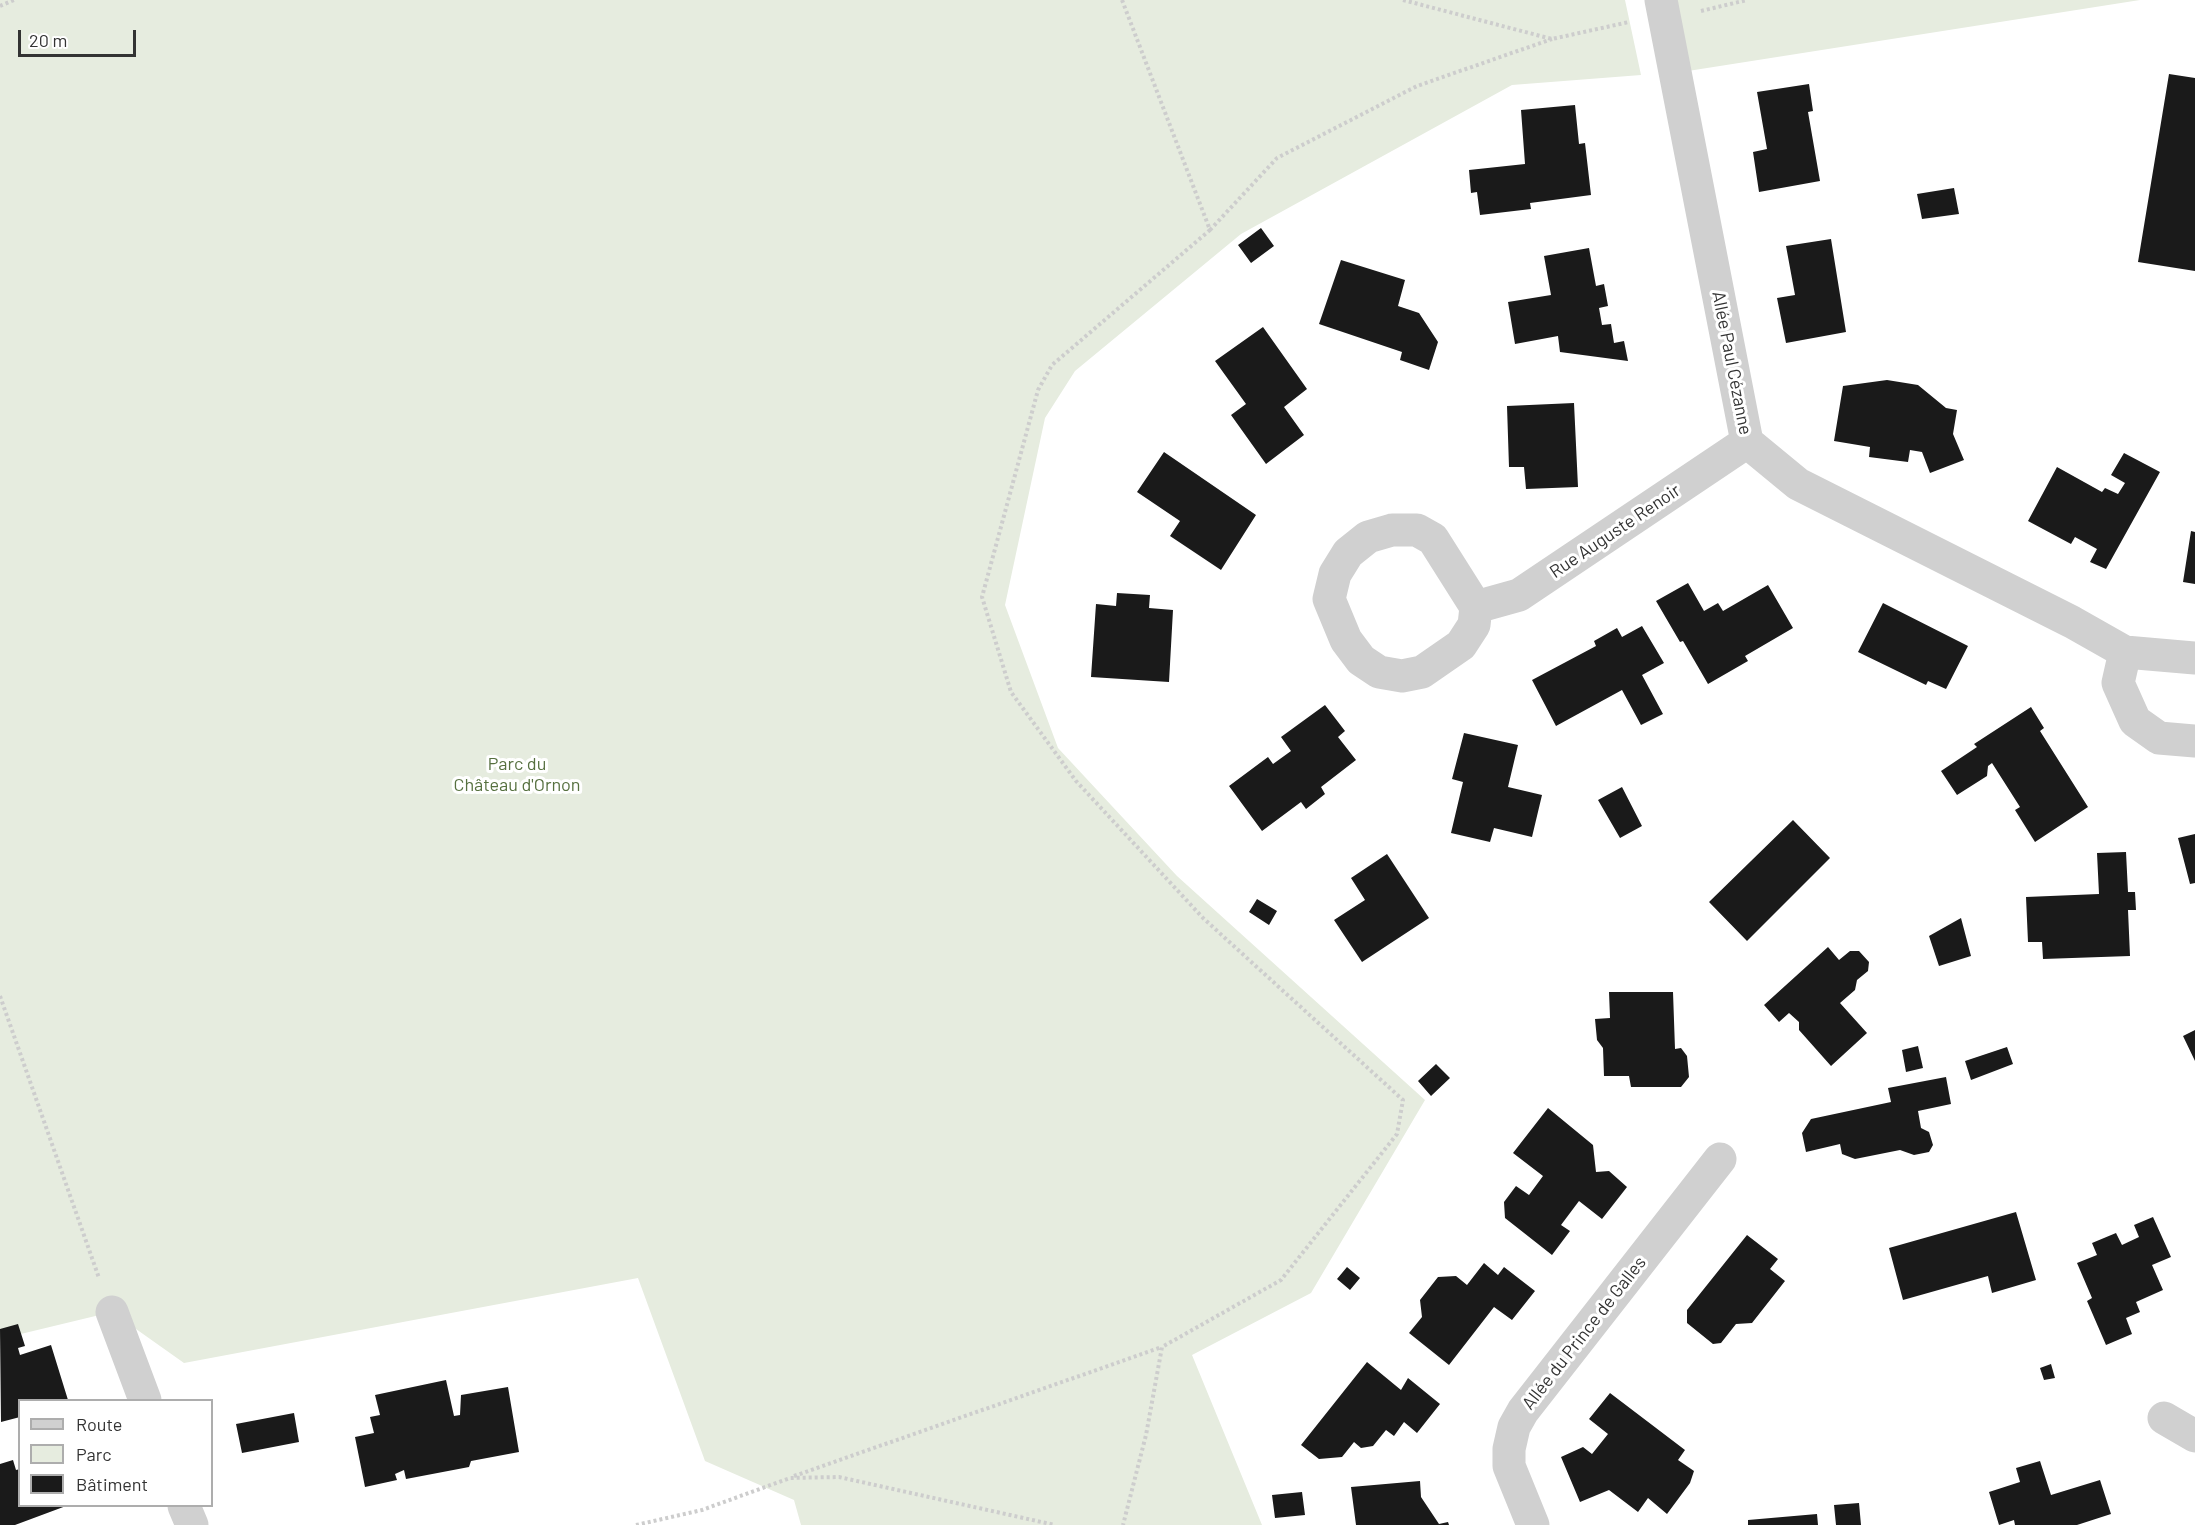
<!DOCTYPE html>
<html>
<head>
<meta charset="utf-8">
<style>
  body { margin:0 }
  #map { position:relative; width:2195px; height:1525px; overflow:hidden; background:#fff; font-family:Barlow,sans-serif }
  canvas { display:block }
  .legend { position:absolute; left:18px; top:1399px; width:195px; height:108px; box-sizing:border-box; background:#fff; border:2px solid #adadad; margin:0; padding:8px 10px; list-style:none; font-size:18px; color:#333 }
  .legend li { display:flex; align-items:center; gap:12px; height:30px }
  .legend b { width:30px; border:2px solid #adadad }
  .scale { position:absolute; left:18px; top:30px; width:118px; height:27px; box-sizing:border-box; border:3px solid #333; border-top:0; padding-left:8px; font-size:18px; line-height:21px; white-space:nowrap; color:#333; -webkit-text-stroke:4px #fff; paint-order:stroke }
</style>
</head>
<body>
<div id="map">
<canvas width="2195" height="1525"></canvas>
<ul class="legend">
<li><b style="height:8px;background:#d0d0d0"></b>Route</li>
<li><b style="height:16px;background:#e6ecdf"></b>Parc</li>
<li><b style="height:16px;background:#1a1a1a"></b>Bâtiment</li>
</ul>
<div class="scale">20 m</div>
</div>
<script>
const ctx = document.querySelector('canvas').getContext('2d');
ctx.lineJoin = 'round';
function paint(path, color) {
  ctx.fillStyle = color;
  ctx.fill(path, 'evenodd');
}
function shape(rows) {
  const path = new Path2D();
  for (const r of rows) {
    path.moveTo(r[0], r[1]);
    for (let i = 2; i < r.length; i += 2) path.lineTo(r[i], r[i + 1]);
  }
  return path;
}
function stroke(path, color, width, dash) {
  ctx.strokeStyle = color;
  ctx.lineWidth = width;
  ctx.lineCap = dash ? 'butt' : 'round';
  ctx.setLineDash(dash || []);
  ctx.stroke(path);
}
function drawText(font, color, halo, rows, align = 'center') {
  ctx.font = font + ' Barlow,sans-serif';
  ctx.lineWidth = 6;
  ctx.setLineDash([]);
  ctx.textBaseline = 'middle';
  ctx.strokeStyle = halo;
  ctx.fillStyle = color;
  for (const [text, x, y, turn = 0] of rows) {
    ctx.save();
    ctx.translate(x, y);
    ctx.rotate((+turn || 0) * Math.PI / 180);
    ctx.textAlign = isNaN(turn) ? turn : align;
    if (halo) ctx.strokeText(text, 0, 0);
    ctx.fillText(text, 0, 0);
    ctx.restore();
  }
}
paint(shape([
  [0,0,1625,0,1641,75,1512,85,1241,234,1075,371,1045,418,1005,605,1058,748,1177,876,1425,1100,1311,1293,1192,1355,1262,1525,801,1525,794,1500,705,1461,638,1278,184,1363,112,1312,0,1339],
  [1676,0,2140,0,1688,71]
]), '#e6ecdf');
paint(shape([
  [2169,74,2195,78,2195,271,2138,262],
  [1809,84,1813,111,1808,112,1820,181,1759,192,1753,152,1767,149,1757,92],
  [1575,105,1579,144,1585,143,1591,195,1530,203,1531,209,1480,215,1477,192,1471,193,1469,170,1525,164,1521,110],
  [1954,188,1959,214,1922,219,1917,194],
  [1261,228,1274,246,1251,263,1238,245],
  [1831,239,1846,332,1786,343,1777,298,1795,295,1786,246],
  [1589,248,1596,286,1604,284,1608,306,1599,308,1602,325,1611,324,1614,343,1624,341,1628,361,1560,352,1558,336,1515,344,1508,302,1551,295,1544,256],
  [1341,260,1405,280,1398,306,1419,313,1438,342,1429,370,1400,360,1402,352,1319,324],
  [1263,327,1307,389,1284,407,1304,435,1266,464,1231,415,1246,404,1215,361],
  [1887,380,1918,385,1946,408,1957,410,1953,434,1964,460,1930,473,1922,452,1910,450,1908,462,1869,457,1870,447,1834,441,1843,386],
  [1574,403,1578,487,1526,489,1524,467,1509,467,1507,406],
  [1164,452,1256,515,1221,570,1170,536,1180,521,1137,492],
  [2124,453,2160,472,2106,569,2090,562,2097,549,2075,537,2071,544,2028,521,2057,467,2102,492,2105,488,2118,494,2125,483,2111,475],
  [2191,531,2195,532,2195,584,2183,582],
  [1688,583,1704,611,1718,603,1723,611,1768,585,1793,628,1745,656,1748,661,1708,684,1683,641,1680,642,1656,601],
  [1117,593,1150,595,1149,608,1173,610,1169,682,1091,677,1096,604,1116,606],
  [1883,603,1968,646,1946,689,1928,681,1926,685,1858,652],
  [1642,626,1664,663,1642,675,1663,714,1641,725,1622,690,1556,726,1532,680,1596,646,1594,641,1617,628,1622,637],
  [1325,705,1345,731,1338,737,1356,760,1321,787,1325,794,1306,809,1301,802,1262,831,1229,786,1268,757,1273,764,1291,751,1281,737],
  [2031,707,2044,728,2040,731,2088,807,2035,842,2015,810,2020,807,1992,763,1988,766,1987,776,1957,795,1941,771,1977,747,1974,744],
  [1464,733,1518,745,1508,787,1542,795,1532,837,1494,828,1490,842,1451,833,1463,782,1452,779],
  [1622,787,1642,826,1620,838,1598,800],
  [1793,820,1830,858,1747,941,1709,902],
  [2195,834,2195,883,2190,884,2178,838],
  [2126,852,2128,892,2135,892,2136,910,2128,910,2130,956,2043,959,2042,942,2028,942,2026,897,2099,894,2097,853],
  [1387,854,1429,918,1362,962,1334,920,1365,900,1351,878],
  [1257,899,1277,911,1269,925,1249,912],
  [1961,918,1971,956,1939,966,1929,936],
  [1828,947,1839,960,1850,951,1859,951,1869,962,1868,971,1857,980,1855,990,1840,1003,1867,1033,1831,1066,1799,1030,1799,1022,1789,1013,1779,1022,1764,1005],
  [1609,992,1673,992,1675,1049,1681,1048,1687,1056,1689,1077,1681,1087,1631,1087,1629,1076,1604,1076,1603,1048,1597,1040,1595,1019,1610,1018],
  [2195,1030,2195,1061,2183,1036],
  [1918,1046,1923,1068,1906,1072,1902,1050],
  [2007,1047,2013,1064,1971,1080,1965,1061],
  [1436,1064,1450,1078,1431,1096,1418,1081],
  [1946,1077,1951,1104,1918,1111,1921,1128,1929,1132,1933,1145,1929,1152,1914,1155,1900,1150,1855,1159,1842,1154,1840,1144,1806,1152,1802,1133,1811,1119,1891,1102,1888,1088],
  [1548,1108,1593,1145,1596,1172,1609,1171,1627,1187,1602,1219,1579,1201,1561,1225,1570,1231,1552,1255,1505,1218,1504,1202,1516,1186,1529,1195,1543,1176,1513,1153],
  [2016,1212,2036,1280,1992,1293,1988,1276,1903,1300,1889,1248],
  [2153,1217,2171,1257,2152,1265,2163,1290,2136,1302,2140,1312,2126,1318,2132,1334,2106,1345,2087,1301,2092,1298,2077,1263,2097,1255,2092,1243,2116,1233,2122,1245,2139,1237,2134,1225],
  [1747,1235,1778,1259,1770,1269,1785,1281,1752,1323,1736,1324,1721,1343,1713,1344,1687,1323,1687,1310],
  [1484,1263,1498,1275,1504,1267,1535,1291,1512,1320,1494,1307,1449,1365,1409,1333,1422,1317,1420,1300,1438,1277,1456,1276,1467,1285],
  [1347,1267,1360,1278,1350,1290,1337,1279],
  [18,1324,25,1346,18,1348,20,1355,51,1345,68,1400,20,1400,20,1417,1,1422,0,1329],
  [1367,1362,1401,1390,1408,1378,1440,1404,1417,1433,1404,1422,1394,1436,1386,1430,1373,1446,1361,1448,1354,1442,1342,1457,1319,1459,1301,1445],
  [2051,1364,2055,1378,2044,1380,2040,1368],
  [446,1380,454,1416,460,1415,461,1395,508,1387,519,1452,471,1461,469,1467,406,1479,404,1470,395,1474,397,1480,365,1487,355,1437,374,1433,370,1417,380,1415,375,1395],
  [1610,1393,1685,1450,1678,1460,1694,1471,1690,1483,1667,1514,1648,1498,1638,1512,1609,1490,1580,1502,1561,1457,1583,1447,1592,1454,1608,1434,1589,1419],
  [294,1413,299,1442,242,1453,236,1424],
  [13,1460,16,1470,20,1469,20,1506,66,1506,15,1525,0,1525,0,1464],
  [2040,1461,2051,1495,2100,1480,2111,1514,2077,1525,2015,1525,2014,1520,1999,1525,1989,1492,2020,1482,2016,1468],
  [1420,1481,1421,1497,1439,1524,1448,1522,1449,1525,1356,1525,1351,1487],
  [1302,1492,1305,1515,1275,1518,1272,1495],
  [1859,1503,1861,1525,1836,1525,1834,1505],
  [1817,1514,1818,1525,1748,1525,1748,1520]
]), '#1a1a1a');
stroke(shape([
  [1122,0,1210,230,1052,365,1038,390,982,597,1011,692,1076,781,1203,918,1403,1100,1397,1134,1281,1280,1162,1347,1146,1435,1123,1525],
  [1403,0,1552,39,1629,22],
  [0,6,14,0],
  [1701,11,1747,0],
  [1210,230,1277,158,1417,86,1552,39],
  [0,996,99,1278],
  [794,1476,1162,1347],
  [636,1525,702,1510,790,1478,839,1477,1055,1525]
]), '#cdcdcd', 4, [3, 3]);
stroke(shape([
  [1661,0,1747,442,1798,484,2072,622,2125,652,2195,658],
  [1392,530,1417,530,1433,539,1476,607,1474,625,1461,645,1422,672,1402,676,1379,672,1361,660,1346,640,1329,599,1335,574,1348,553,1368,537,1392,530],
  [1476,607,1519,595,1747,442],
  [2125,652,2118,683,2135,721,2159,738,2195,741],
  [112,1312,145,1400],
  [2164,1418,2195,1436],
  [184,1506,192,1525],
  [1533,1525,1509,1466,1509,1449,1514,1427,1523,1411,1720,1159]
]), '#d0d0d0', 33);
drawText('18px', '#333', '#fff', [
  ["Allée Paul Cézanne",1732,363,79],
  ["Rue Auguste Renoir",1615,531,-34],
  ["Allée du Prince de Galles",1584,1333,-52]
]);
drawText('18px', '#56703f', '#fff', [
  ["Parc du",517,764],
  ["Château d'Ornon",517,785]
]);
</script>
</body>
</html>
